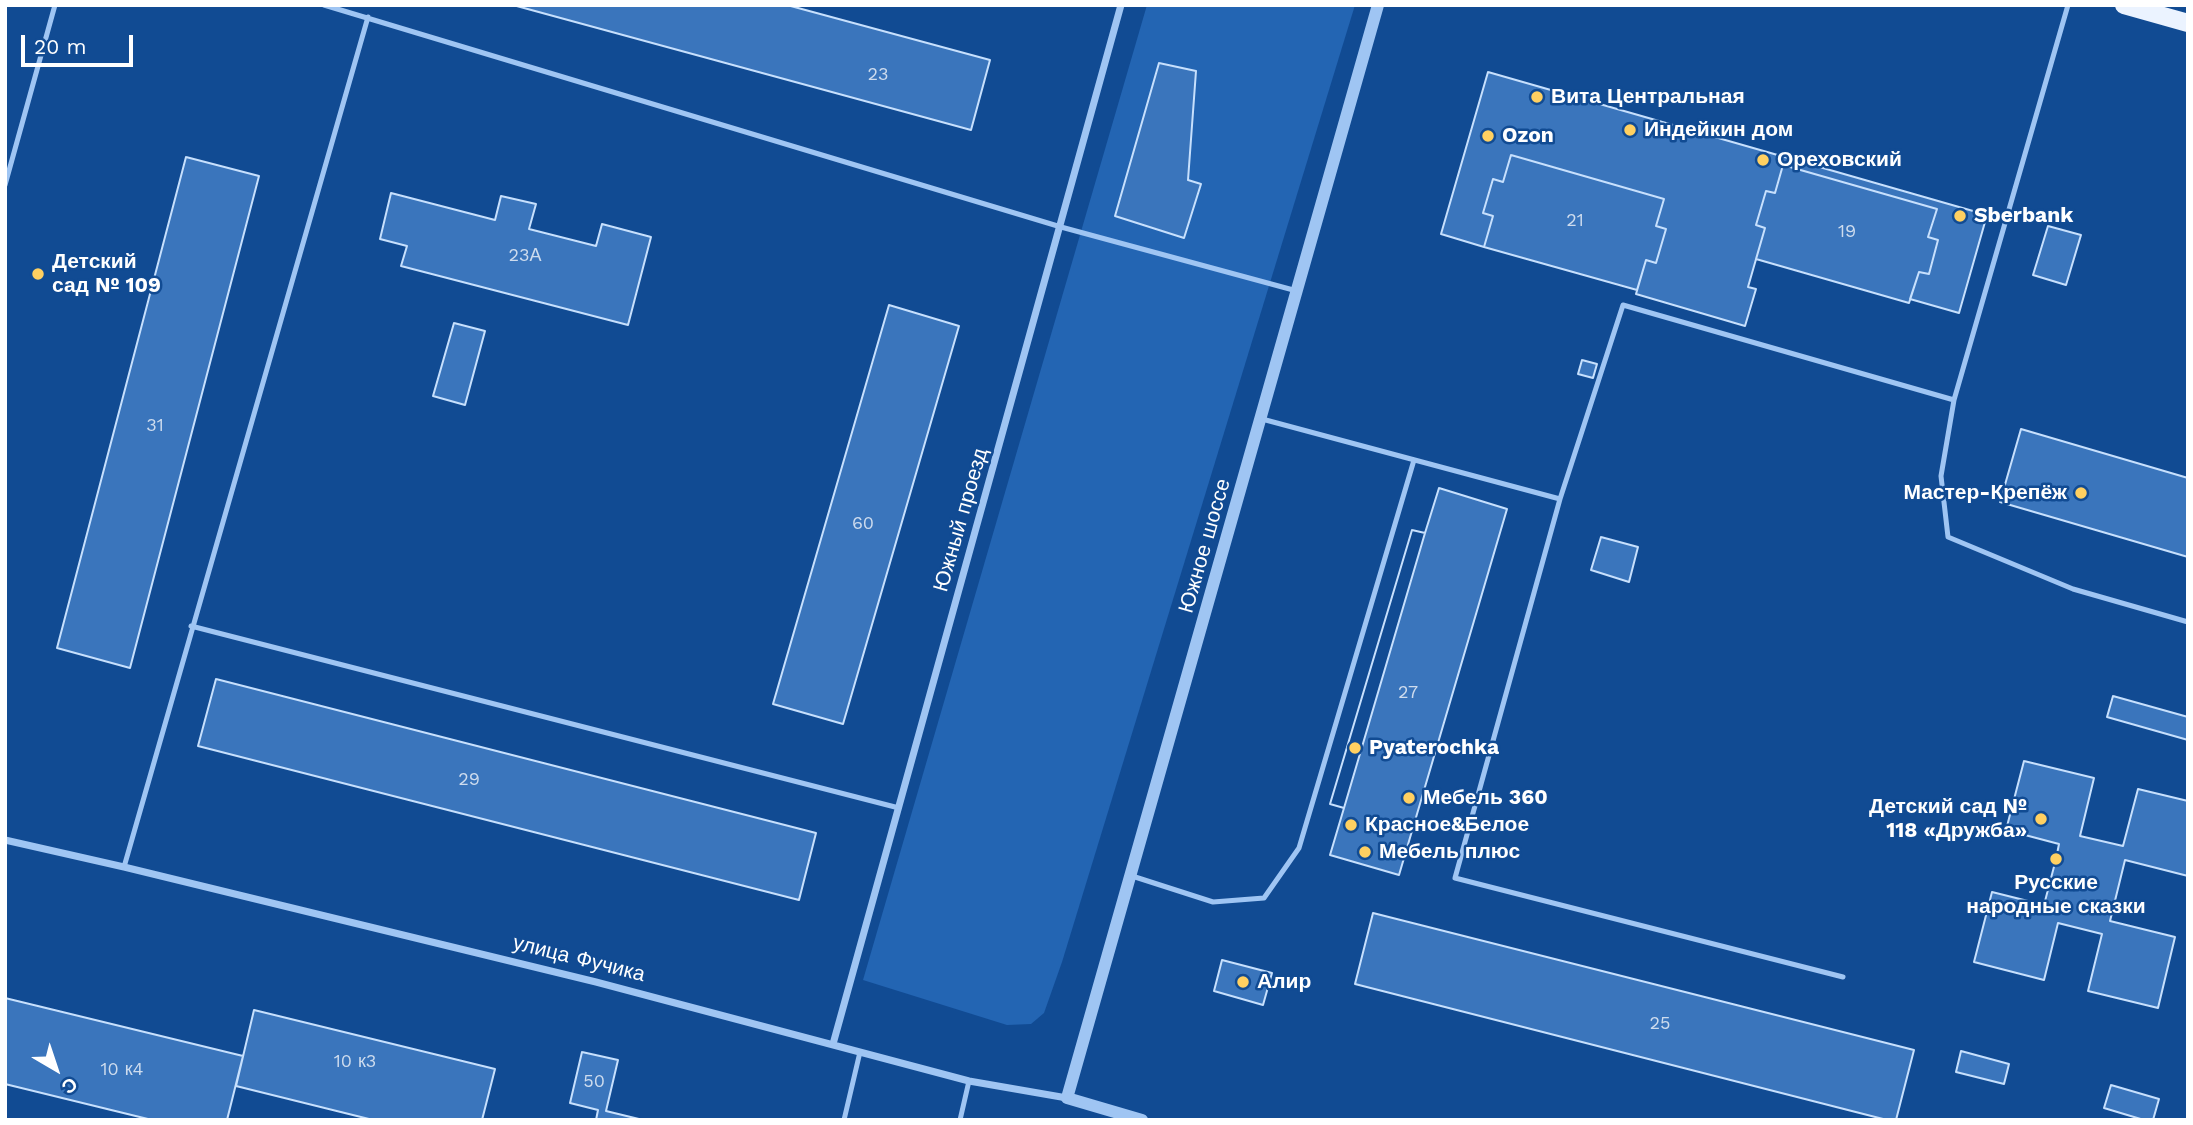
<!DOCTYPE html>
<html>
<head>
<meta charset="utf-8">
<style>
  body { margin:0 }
  #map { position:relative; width:2193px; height:1125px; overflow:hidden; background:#114b93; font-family:"Work Sans",sans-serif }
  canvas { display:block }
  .frame { position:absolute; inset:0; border:7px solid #fff; pointer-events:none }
  .north { position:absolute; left:21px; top:1034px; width:70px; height:70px; -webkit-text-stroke:5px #114b93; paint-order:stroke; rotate:141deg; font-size:19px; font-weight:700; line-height:28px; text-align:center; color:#fff }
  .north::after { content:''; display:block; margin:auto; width:24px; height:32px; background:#fff; clip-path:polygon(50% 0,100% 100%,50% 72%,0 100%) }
  .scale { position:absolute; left:21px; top:35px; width:112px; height:32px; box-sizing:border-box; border:4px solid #fff; border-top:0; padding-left:9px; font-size:21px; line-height:24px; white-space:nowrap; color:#fff; -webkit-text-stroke:5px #114b93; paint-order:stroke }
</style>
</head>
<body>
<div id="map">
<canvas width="2193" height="1125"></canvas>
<div class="frame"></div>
<div class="north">С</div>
<div class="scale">20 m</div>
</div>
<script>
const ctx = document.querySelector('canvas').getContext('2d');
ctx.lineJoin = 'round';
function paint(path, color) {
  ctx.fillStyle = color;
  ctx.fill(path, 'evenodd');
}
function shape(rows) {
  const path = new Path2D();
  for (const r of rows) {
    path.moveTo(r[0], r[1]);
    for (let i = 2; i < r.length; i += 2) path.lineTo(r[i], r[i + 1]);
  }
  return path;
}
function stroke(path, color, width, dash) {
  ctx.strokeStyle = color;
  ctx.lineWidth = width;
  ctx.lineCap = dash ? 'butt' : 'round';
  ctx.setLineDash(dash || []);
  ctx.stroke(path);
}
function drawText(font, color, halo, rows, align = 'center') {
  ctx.font = font + ' "Work Sans",sans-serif';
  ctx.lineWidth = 5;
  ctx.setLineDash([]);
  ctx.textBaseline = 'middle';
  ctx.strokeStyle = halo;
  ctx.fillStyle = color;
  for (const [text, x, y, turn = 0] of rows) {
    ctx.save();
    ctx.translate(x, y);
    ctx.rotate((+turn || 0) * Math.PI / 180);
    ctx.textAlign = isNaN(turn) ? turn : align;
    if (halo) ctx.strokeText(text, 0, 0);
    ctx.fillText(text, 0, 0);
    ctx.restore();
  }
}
paint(shape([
  [1147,5,1355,5,1062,962,1044,1013,1031,1024,1007,1025,863,980]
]), '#2365b3');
const building = shape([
  [513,5,787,5,990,60,971,130,513,5],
  [1159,63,1196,71,1188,180,1201,184,1184,238,1115,216,1159,63],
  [1488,72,1987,215,1959,313,1910,299,1919,272,1929,274,1938,240,1928,237,1937,209,1783,165,1775,193,1766,191,1756,225,1765,228,1748,287,1756,289,1745,326,1636,294,1646,260,1656,263,1666,229,1656,226,1664,199,1511,155,1503,182,1493,179,1483,213,1493,216,1484,247,1441,234,1488,72],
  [1511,155,1664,199,1656,226,1666,229,1656,263,1646,260,1637,290,1484,247,1493,216,1483,213,1493,179,1503,182,1511,155],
  [186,157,259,176,130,668,57,648,186,157],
  [1783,165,1937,209,1928,237,1938,240,1929,274,1919,272,1909,303,1756,259,1765,228,1756,225,1766,191,1775,193,1783,165],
  [391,193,495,220,501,196,536,204,529,229,596,246,602,224,651,237,628,325,401,266,407,246,380,239,391,193],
  [2048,226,2081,235,2066,285,2033,275,2048,226],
  [889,305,959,326,843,724,773,704,889,305],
  [454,323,485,331,465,405,433,396,454,323],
  [1582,360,1597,364,1593,378,1578,374,1582,360],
  [2021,429,2188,478,2188,557,2000,502,2021,429],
  [1439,488,1507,509,1399,875,1330,855,1344,808,1330,804,1412,530,1425,533,1439,488],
  [1412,530,1425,533,1344,808,1330,804,1412,530],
  [1601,537,1638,547,1629,582,1591,570,1601,537],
  [216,679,816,833,799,900,198,746,216,679],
  [2113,696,2188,717,2188,740,2107,717,2113,696],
  [2024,761,2094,778,2080,836,2123,846,2138,789,2188,801,2188,876,2125,860,2110,921,2175,937,2158,1008,2088,991,2102,934,2058,923,2044,980,1974,962,1992,892,2044,905,2056,859,2059,844,2006,830,2024,761],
  [1373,913,1914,1050,1896,1120,1887,1120,1355,984,1373,913],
  [1222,960,1272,973,1263,1005,1214,991,1222,960],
  [5,998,243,1056,227,1120,152,1120,5,1084,5,998],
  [254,1010,495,1069,482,1120,373,1120,236,1086,254,1010],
  [1961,1051,2009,1064,2004,1084,1956,1072,1961,1051],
  [582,1052,618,1060,606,1111,643,1120,596,1120,598,1110,570,1103,582,1052],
  [2111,1085,2159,1099,2153,1120,2144,1120,2104,1108,2111,1085]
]);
paint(building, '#3a75bc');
stroke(building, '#c7e0fd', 2);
stroke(shape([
  [324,5,1061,227,1297,291],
  [2068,5,1954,400,1941,476,1948,537,2073,589,2188,622],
  [5,185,55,5],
  [1262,419,1560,499],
  [191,626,899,808],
  [124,867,368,17],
  [1132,876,1213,902,1264,898,1299,848,1414,460],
  [1843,977,1455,878,1560,499,1623,305,1954,400],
  [844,1120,860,1052],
  [960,1120,969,1081]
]), '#9fc5f3', 5);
stroke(shape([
  [5,840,124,867,596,982,969,1081,1067,1098],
  [833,1044,1121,5]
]), '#9fc5f3', 7);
stroke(shape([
  [1142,1120,1067,1098,1378,5]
]), '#9fc5f3', 12);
stroke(shape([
  [2124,5,2188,23]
]), '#ebf3ff', 18);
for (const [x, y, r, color] of [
  [1537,97,7,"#ffd061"],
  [1630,130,7,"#ffd061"],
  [1488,136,7,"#ffd061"],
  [1763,160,7,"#ffd061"],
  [1960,216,7,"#ffd061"],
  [38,274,7,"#ffd061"],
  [2081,493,7,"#ffd061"],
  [1355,748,7,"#ffd061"],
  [1409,798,7,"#ffd061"],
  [2041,819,7,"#ffd061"],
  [1351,825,7,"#ffd061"],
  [1365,852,7,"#ffd061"],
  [2056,859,7,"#ffd061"],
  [1243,982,7,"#ffd061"]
]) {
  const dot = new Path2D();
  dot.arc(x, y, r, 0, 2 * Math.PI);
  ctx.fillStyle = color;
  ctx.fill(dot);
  stroke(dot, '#114b93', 2.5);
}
drawText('18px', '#cedcee', null, [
  ["23",878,75],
  ["21",1575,221],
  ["19",1847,232],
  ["23А",525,256],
  ["31",155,426],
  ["60",863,524],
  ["27",1408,693],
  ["29",469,780],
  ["25",1660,1024],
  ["10 к3",355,1062],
  ["10 к4",122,1070],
  ["50",594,1082]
]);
drawText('bold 21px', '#fff', '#114b93', [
  ["Вита Центральная",1551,97],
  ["Индейкин дом",1644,130],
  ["Ozon",1502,136],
  ["Ореховский",1777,160],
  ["Sberbank",1974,216],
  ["Детский",52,262],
  ["сад № 109",52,286],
  ["Мастер-Крепёж",2067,493,"right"],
  ["Pyaterochka",1369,748],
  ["Мебель 360",1423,798],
  ["Детский сад №",2027,807,"right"],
  ["118 «Дружба»",2027,831,"right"],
  ["Красное&Белое",1365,825],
  ["Мебель плюс",1379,852],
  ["Русские",2056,883,"center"],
  ["народные сказки",2056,907,"center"],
  ["Алир",1257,982]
], 'left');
drawText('21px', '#fff', '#114b93', [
  ["Южный проезд",961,520,-74],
  ["Южное шоссе",1205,546,-74],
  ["улица Фучика",579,959,14]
]);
</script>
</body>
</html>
